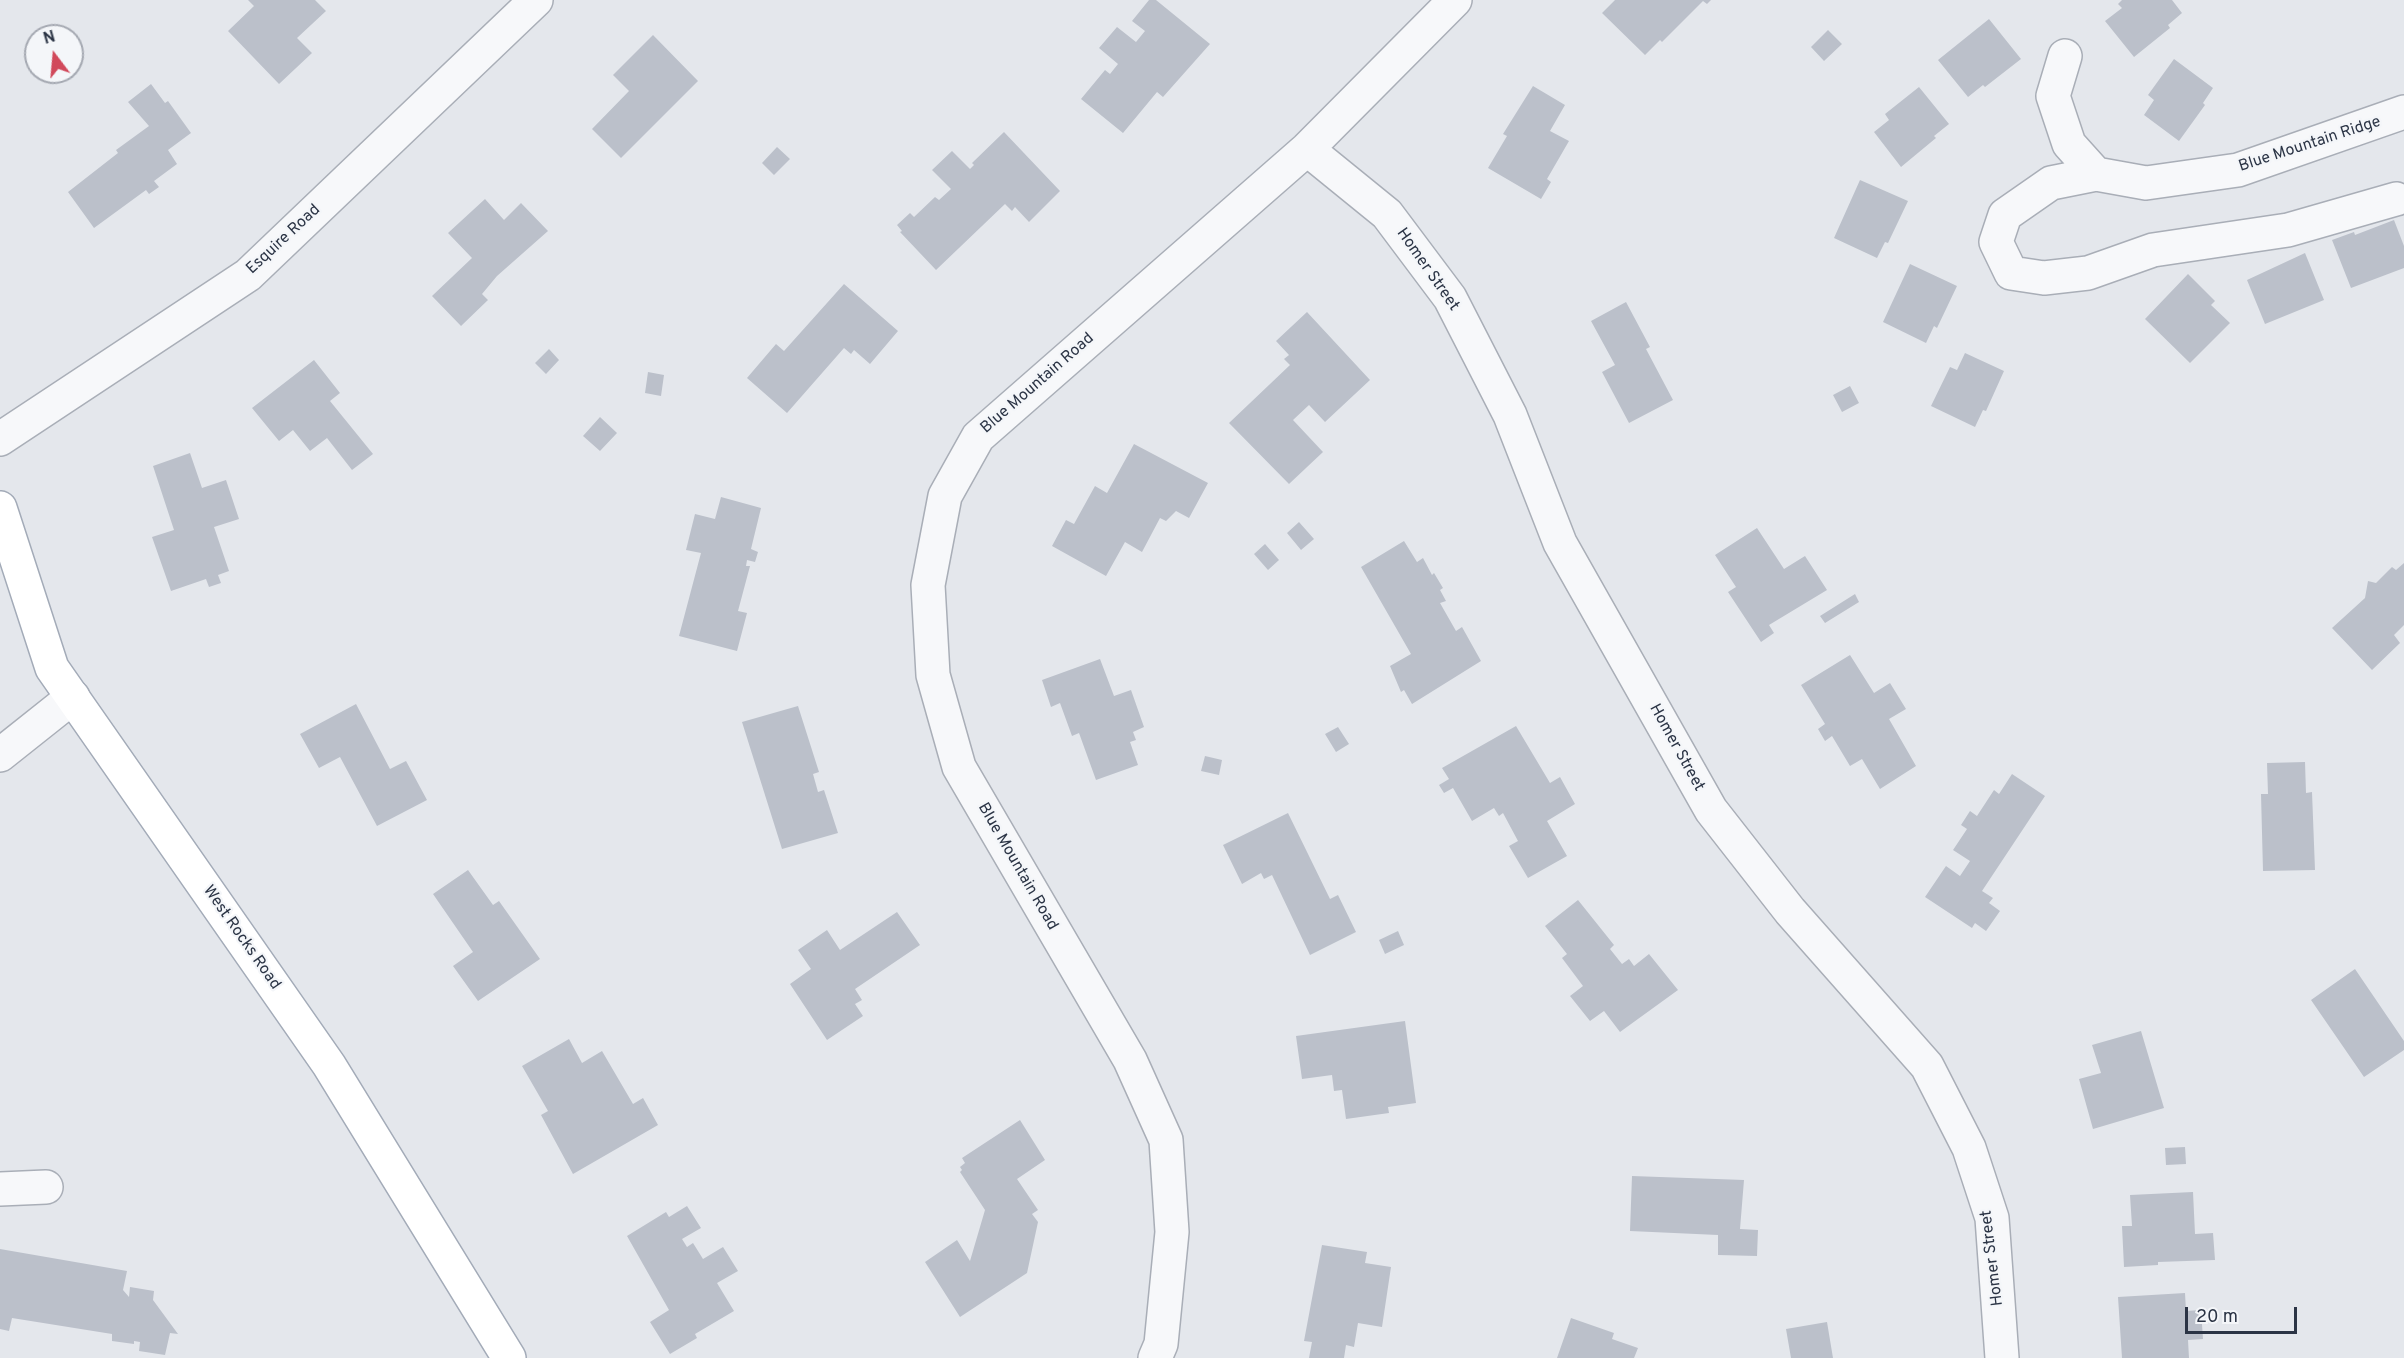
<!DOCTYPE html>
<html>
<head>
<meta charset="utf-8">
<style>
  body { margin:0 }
  #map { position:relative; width:2404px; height:1358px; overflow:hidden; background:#e4e7ec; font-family:Overpass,sans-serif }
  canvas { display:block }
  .north { position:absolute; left:24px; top:24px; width:60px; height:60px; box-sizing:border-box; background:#f4f6f9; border:2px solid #a4a8b1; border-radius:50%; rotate:344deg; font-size:16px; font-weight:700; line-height:24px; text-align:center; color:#2b3445 }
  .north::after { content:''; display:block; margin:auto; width:21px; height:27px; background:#d1495b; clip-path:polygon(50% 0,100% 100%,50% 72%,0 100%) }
  .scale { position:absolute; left:2185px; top:1307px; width:112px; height:27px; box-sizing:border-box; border:3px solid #2b3445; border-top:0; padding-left:8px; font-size:18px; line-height:21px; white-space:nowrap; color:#2b3445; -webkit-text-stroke:4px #f4f6f9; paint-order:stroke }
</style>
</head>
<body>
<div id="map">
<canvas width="2404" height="1358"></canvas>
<div class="north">N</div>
<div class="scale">20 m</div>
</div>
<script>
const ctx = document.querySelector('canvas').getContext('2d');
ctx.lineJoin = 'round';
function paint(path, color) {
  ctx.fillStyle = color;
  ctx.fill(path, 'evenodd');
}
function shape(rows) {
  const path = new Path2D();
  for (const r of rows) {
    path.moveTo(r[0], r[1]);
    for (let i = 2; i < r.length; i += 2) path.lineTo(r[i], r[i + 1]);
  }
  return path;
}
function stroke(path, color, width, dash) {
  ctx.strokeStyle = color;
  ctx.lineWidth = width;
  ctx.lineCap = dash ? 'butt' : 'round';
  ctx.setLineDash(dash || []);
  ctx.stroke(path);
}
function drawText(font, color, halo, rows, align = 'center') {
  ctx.font = font + ' Overpass,sans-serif';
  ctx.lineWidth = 4.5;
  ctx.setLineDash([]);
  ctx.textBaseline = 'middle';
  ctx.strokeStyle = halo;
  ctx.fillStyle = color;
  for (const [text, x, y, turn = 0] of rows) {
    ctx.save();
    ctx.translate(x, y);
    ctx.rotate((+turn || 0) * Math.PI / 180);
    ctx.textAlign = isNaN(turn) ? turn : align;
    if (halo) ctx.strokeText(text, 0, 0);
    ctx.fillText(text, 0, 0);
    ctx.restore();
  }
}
paint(shape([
  [248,0,315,0,326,11,297,38,312,53,279,84,228,31,254,6],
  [1149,0,1156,0,1210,44,1163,97,1157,92,1123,133,1081,99,1105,70,1110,74,1118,64,1099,48,1117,27,1136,42,1145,31,1132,21],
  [1615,0,1711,0,1707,4,1703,1,1662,42,1660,40,1645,55,1602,13],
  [2122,0,2172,0,2182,13,2168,25,2170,28,2134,57,2105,21,2122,8,2118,4],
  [1989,19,2021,59,1985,87,1983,85,1968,97,1938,60],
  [1828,30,1842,44,1824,61,1811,47],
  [653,35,698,81,621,158,592,129,629,91,613,75],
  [2174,59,2213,88,2203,103,2205,105,2179,141,2144,115,2154,100,2148,95],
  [151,84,165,103,168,101,191,133,168,150,177,164,154,181,159,187,149,194,146,190,94,228,68,192,118,153,116,150,149,126,128,102],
  [1533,86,1565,105,1550,131,1569,141,1547,179,1551,182,1541,199,1488,168,1507,136,1503,134],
  [1919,87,1949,124,1934,136,1936,138,1901,167,1874,132,1889,120,1885,114],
  [1004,132,1060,191,1029,222,1015,207,1012,211,1005,204,936,270,900,232,902,231,897,225,910,213,914,217,935,197,939,200,951,189,932,170,952,151,970,169,974,165,972,163],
  [777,147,790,159,774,175,762,163],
  [1860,180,1908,201,1888,243,1885,242,1877,258,1834,238],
  [485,199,504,220,521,203,548,231,497,276,482,294,488,300,461,326,432,296,472,258,448,233],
  [2394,220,2404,246,2404,268,2351,288,2332,240,2354,232,2355,235],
  [2305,253,2324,300,2265,324,2247,280],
  [1910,264,1957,286,1937,328,1934,326,1926,343,1883,322],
  [2188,274,2215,301,2211,305,2230,323,2190,363,2145,319],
  [844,284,898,331,870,364,854,350,851,354,844,348,787,413,747,378,776,344,784,351],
  [1626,302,1650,347,1646,349,1673,400,1629,423,1602,372,1615,365,1591,321],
  [1307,312,1370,380,1325,422,1309,405,1293,420,1323,452,1289,484,1229,423,1290,365,1284,359,1289,355,1276,341],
  [549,349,559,360,546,374,535,363],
  [1965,353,2004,371,1986,411,1983,410,1975,427,1931,406,1950,367,1957,370],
  [314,360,340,393,330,401,373,454,352,470,327,438,310,451,293,430,279,441,252,408],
  [648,372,664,375,661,396,645,393],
  [1850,386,1859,403,1842,412,1833,395],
  [600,417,617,433,600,451,583,436],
  [1134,444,1208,483,1189,518,1176,511,1166,521,1160,518,1142,552,1125,542,1106,576,1052,546,1066,520,1074,524,1095,486,1107,493],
  [190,453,202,488,226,480,239,519,214,527,229,571,218,575,221,583,209,587,206,579,171,591,152,537,174,530,153,466],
  [721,497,761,508,751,549,758,552,755,562,747,560,746,566,750,566,738,611,747,613,737,651,679,636,701,553,686,550,695,514,715,519],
  [1299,522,1314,539,1301,550,1287,533],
  [1757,528,1784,569,1805,556,1827,590,1769,625,1774,633,1761,642,1728,592,1736,587,1715,555],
  [1404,541,1417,562,1423,558,1432,575,1434,573,1443,588,1440,590,1446,601,1440,603,1456,631,1462,627,1481,661,1412,704,1404,690,1401,692,1390,666,1411,654,1361,567],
  [1265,544,1279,560,1268,570,1254,554],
  [2404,563,2404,625,2394,635,2400,643,2372,670,2332,628,2365,598,2368,581,2376,583,2392,567,2396,570],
  [1855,594,1859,602,1825,623,1820,616],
  [1850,655,1874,693,1890,683,1906,709,1889,719,1916,766,1880,789,1862,759,1850,766,1832,736,1825,741,1818,729,1825,724,1801,685],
  [1100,659,1114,696,1131,690,1144,727,1133,732,1136,740,1130,742,1138,765,1096,780,1079,733,1072,736,1060,703,1051,707,1042,680],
  [356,704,390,769,406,761,427,800,377,826,340,757,319,768,300,734],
  [798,706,819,772,813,774,818,792,824,790,838,833,782,849,742,722],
  [1516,726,1550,783,1560,777,1575,804,1547,821,1567,856,1528,878,1509,846,1518,841,1503,813,1499,816,1494,808,1472,821,1453,788,1444,793,1439,785,1449,779,1442,768],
  [1338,727,1349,744,1336,752,1325,734],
  [1205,756,1222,760,1219,775,1201,771],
  [2305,762,2306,793,2312,792,2315,870,2263,871,2261,794,2268,794,2267,763],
  [2012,774,2045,796,1982,891,1993,898,1989,903,2000,911,1986,931,1975,923,1972,928,1925,897,1946,866,1960,876,1970,861,1953,850,1967,829,1961,825,1970,811,1977,816,1994,790,1999,794],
  [1288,813,1330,899,1338,895,1356,932,1310,955,1272,875,1264,879,1261,873,1242,884,1223,845],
  [468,870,493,905,499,901,540,959,478,1001,453,966,473,952,433,894],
  [1578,900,1614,945,1610,949,1622,964,1629,959,1634,966,1649,954,1678,990,1620,1032,1604,1011,1590,1021,1570,996,1583,986,1562,958,1567,954,1545,926],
  [897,912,920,945,855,989,862,1000,855,1004,863,1016,827,1040,790,984,811,969,798,950,827,930,840,950],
  [1398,931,1404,945,1385,954,1379,940],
  [2355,969,2404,1041,2404,1050,2364,1077,2311,1000],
  [1405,1021,1416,1103,1388,1107,1389,1113,1346,1119,1342,1090,1334,1091,1332,1075,1302,1079,1296,1036],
  [2141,1031,2164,1108,2093,1129,2079,1079,2101,1073,2092,1045],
  [569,1039,582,1063,602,1051,633,1104,643,1098,658,1125,573,1174,541,1115,548,1111,522,1066],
  [1020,1120,1045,1160,1017,1179,1038,1210,1032,1214,1038,1222,1027,1273,960,1317,925,1262,957,1240,970,1261,985,1210,960,1172,962,1170,960,1167,965,1163,962,1158],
  [2185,1147,2186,1164,2166,1165,2165,1148],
  [1632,1176,1744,1180,1740,1229,1758,1230,1757,1256,1718,1255,1718,1235,1630,1231],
  [2193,1192,2195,1234,2213,1233,2215,1260,2158,1262,2158,1265,2124,1267,2122,1226,2132,1226,2130,1195],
  [687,1206,701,1228,682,1239,687,1247,693,1243,703,1259,723,1247,738,1271,717,1283,734,1311,695,1334,697,1338,670,1354,650,1322,669,1310,627,1236,666,1212,669,1217],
  [1322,1245,1367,1252,1365,1263,1391,1267,1382,1327,1358,1323,1354,1347,1346,1345,1344,1358,1309,1358,1312,1342,1304,1341],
  [0,1249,127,1271,123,1290,129,1297,130,1287,154,1291,153,1300,178,1334,170,1333,165,1355,139,1351,140,1342,134,1341,134,1344,112,1341,112,1334,12,1318,9,1331,0,1329],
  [2185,1293,2186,1311,2201,1310,2203,1339,2188,1340,2189,1358,2122,1358,2118,1297],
  [1571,1318,1614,1333,1612,1339,1638,1348,1634,1358,1557,1358],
  [1827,1322,1833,1358,1791,1358,1786,1329]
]), '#bbc0ca');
const minor = shape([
  [2065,56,2053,96,2069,144,2096,174,2146,183,2238,170,2404,112],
  [1307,149,1387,214,1450,298,1510,415,1560,543,1711,810,1790,911,1927,1066,1969,1148,1992,1218,2002,1358],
  [2096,174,2051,183,2005,215,1996,242,2011,273,2044,278,2088,273,2153,250,2288,230,2396,199],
  [0,439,248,275,536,0],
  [0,755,73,697],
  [0,1189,46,1187],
  [1155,1358,1161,1344,1172,1232,1166,1140,1130,1060,959,767,933,675,928,585,945,496,978,437,1307,149,1455,0]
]);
const major = shape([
  [0,508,52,668,329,1065,509,1358]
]);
stroke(minor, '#a9aeb7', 36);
stroke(major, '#a3abb8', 36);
stroke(minor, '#f7f8fa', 33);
stroke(major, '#fff', 33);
drawText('16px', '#2b3445', '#f4f6f9', [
  ["Blue Mountain Ridge",2310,145,-18],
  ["Esquire Road",284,240,-43],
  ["Homer Street",1427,270,55],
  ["Blue Mountain Road",1038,384,-41],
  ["Homer Street",1676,748,61],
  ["Blue Mountain Road",1017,867,60],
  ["West Rocks Road",241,938,55],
  ["Homer Street",1993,1258,-97]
]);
</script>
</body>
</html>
